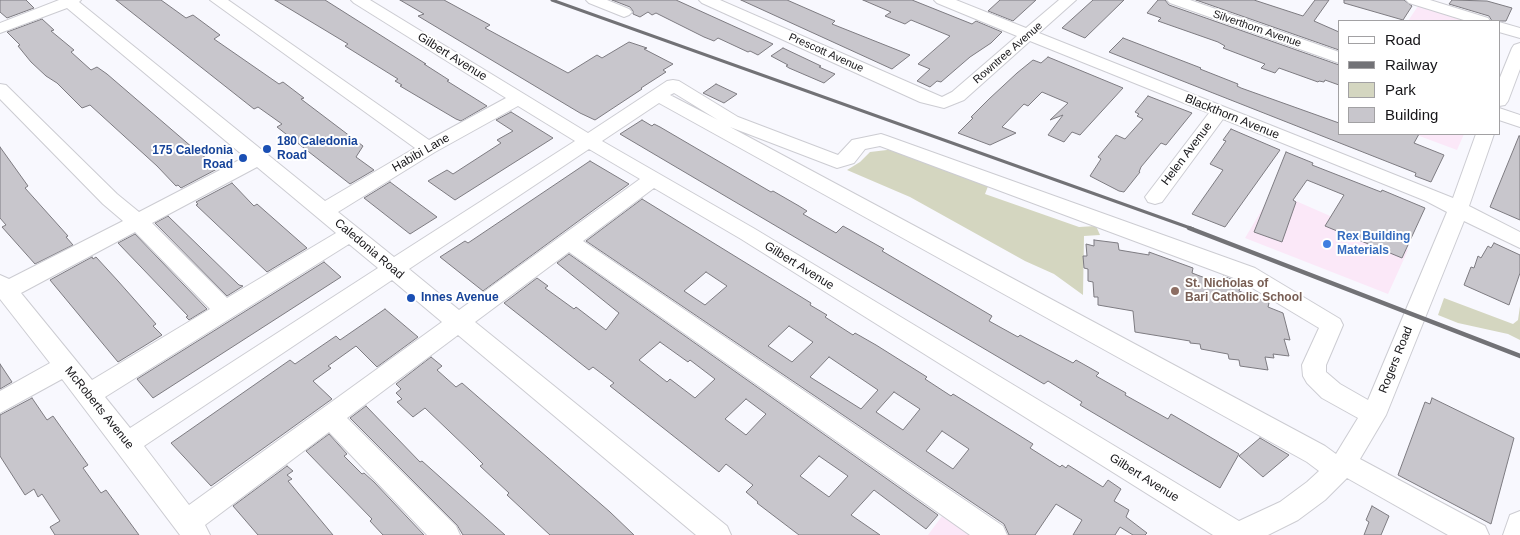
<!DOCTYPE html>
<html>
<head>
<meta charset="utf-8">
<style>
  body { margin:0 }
  #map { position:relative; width:1520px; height:535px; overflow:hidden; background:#f8f8fe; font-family:Helvetica,sans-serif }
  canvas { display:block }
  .legend { position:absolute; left:1338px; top:20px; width:162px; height:115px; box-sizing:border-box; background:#fff; border:1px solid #a2a1a3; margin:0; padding:6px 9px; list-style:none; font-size:15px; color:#161518 }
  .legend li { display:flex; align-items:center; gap:10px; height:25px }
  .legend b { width:25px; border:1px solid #a2a1a3 }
</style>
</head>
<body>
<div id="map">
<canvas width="1520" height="535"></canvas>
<ul class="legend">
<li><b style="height:6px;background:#fff"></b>Road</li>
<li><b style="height:6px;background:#727276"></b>Railway</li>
<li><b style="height:14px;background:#d4d6c0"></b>Park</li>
<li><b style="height:14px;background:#c8c6cc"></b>Building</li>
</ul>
</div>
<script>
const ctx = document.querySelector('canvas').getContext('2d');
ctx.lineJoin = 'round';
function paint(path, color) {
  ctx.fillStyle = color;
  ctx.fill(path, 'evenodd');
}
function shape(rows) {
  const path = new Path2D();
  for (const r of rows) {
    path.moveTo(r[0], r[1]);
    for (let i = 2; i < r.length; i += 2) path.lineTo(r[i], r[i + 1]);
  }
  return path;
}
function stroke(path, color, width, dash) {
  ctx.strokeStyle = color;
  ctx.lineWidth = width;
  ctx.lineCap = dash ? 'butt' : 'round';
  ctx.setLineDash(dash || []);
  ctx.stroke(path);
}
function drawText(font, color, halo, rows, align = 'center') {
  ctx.font = font + ' Helvetica,sans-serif';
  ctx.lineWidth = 4;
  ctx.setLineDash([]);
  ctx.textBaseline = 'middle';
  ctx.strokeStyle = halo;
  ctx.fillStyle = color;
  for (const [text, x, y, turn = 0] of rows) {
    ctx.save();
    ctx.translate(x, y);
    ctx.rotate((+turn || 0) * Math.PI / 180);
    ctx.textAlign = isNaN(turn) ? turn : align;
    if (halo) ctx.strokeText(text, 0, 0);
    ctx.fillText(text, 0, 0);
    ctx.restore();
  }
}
paint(shape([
  [1418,6,1465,21,1408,21],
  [1414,134,1464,134,1457,150],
  [1273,191,1408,250,1388,294,1245,238],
  [945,512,1005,535,928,535]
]), '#fbe8f8');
paint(shape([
  [898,141,992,176,985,194,1079,227,1096,226,1100,235,1084,236,1083,295,1054,274,1025,261,910,197,847,170,860,162,870,152,887,150],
  [1444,298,1513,324,1518,320,1520,306,1520,340,1508,334,1458,323,1438,315]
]), '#d4d6c0');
const building = shape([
  [0,0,26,0,34,8,7,18,0,12,0,0],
  [116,0,161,0,186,18,193,15,220,35,214,39,279,84,283,82,304,98,301,99,363,146,356,157,374,170,350,184,277,127,282,124,258,107,254,109,116,0],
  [275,0,325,0,426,64,424,64,449,80,447,81,487,106,461,121,456,119,400,86,402,85,395,81,398,79,345,46,348,44,275,0],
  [400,0,444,0,490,25,485,28,568,73,597,55,602,58,629,42,647,48,644,49,673,64,663,70,666,72,641,88,642,89,595,120,580,113,418,16,424,14,400,0],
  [612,0,676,0,773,44,758,55,750,51,748,52,718,38,714,41,704,37,656,13,652,15,648,12,640,17,633,14,633,11,630,7,612,0],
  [741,0,787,0,835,21,832,24,910,55,892,69,741,0],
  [863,0,912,0,972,24,976,21,1002,32,991,43,970,57,941,82,937,81,930,87,917,81,930,69,918,64,950,36,911,20,905,24,885,16,891,12,863,0],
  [1000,0,1036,0,1013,21,988,11,1000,0],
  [1093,0,1124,0,1085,38,1062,28,1093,0],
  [1158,0,1165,0,1169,5,1339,65,1339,85,1325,80,1324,82,1319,81,1318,82,1279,68,1275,73,1261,68,1265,64,1223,48,1225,46,1218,42,1158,21,1161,18,1147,13,1158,0],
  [1196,0,1254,0,1303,16,1315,0,1329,0,1314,21,1339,32,1339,50,1196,0],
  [1344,0,1404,0,1412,6,1403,20,1344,3,1344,0],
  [1452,0,1487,1,1512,8,1506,21,1492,21,1489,16,1449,4,1452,0],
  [42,19,54,30,51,31,74,50,71,52,91,70,97,67,107,74,193,148,194,147,217,169,181,188,178,185,176,186,157,166,90,105,82,108,57,83,46,76,31,62,18,46,20,45,7,32,42,19],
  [1123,38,1201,68,1200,69,1238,84,1237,86,1241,88,1339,123,1339,134,1419,134,1414,143,1444,155,1431,182,1415,176,1416,173,1109,52,1123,38],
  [783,48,821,66,819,67,835,74,824,83,789,68,786,66,788,65,771,56,783,48],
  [1048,57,1123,88,1080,135,1072,132,1064,142,1048,135,1063,115,1050,120,1068,103,1042,92,1028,106,1024,104,1002,127,1016,133,990,145,958,133,973,118,971,117,989,99,1017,73,1033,60,1041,63,1048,57],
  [716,84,737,94,724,103,703,93,716,84],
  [1148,96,1192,113,1166,145,1161,143,1141,167,1139,172,1140,172,1124,192,1119,191,1090,176,1101,159,1098,157,1116,135,1125,139,1143,119,1137,116,1139,114,1135,112,1148,96],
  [511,112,553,138,455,200,428,181,447,170,453,174,501,143,497,140,513,131,496,120,511,112],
  [642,120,652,126,654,124,660,127,771,192,773,191,799,206,807,211,803,214,836,233,843,226,884,249,882,251,992,316,989,321,1018,337,1020,335,1033,342,1073,363,1076,360,1099,373,1096,376,1126,393,1125,395,1168,419,1171,414,1239,454,1220,488,1080,405,1082,402,1048,381,1044,384,620,134,642,120],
  [1231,129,1280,150,1225,227,1192,214,1223,170,1210,164,1226,141,1223,140,1231,129],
  [1519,136,1520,136,1520,220,1490,207,1519,136],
  [0,147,28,186,25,188,68,236,66,237,73,245,35,264,2,227,6,225,0,218,0,147],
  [1286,152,1313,163,1312,165,1381,192,1382,190,1425,208,1402,258,1325,226,1344,195,1307,180,1293,200,1296,202,1282,242,1254,232,1286,152],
  [590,161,629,184,483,291,440,257,465,241,468,243,590,161],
  [390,182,437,217,410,234,364,198,390,182],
  [232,183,251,203,254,206,257,204,307,248,267,272,196,205,198,204,196,202,232,183],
  [642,199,811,303,810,305,827,315,825,317,853,335,855,333,876,345,927,377,925,379,951,396,953,394,1033,444,1030,448,1060,467,1062,465,1066,468,1068,465,1103,487,1108,480,1121,489,1114,501,1129,510,1126,517,1147,533,1145,535,1133,535,1120,527,1115,535,1073,535,1082,520,1056,504,1035,535,1009,535,1004,524,586,241,642,199],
  [706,272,727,286,705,305,684,291,706,272],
  [789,326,813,342,792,362,768,346,789,326],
  [829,357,878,390,861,409,810,377,829,357],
  [894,392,920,409,903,430,876,412,894,392],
  [942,431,969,449,953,469,926,451,942,431],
  [168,216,239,285,243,286,227,296,155,223,168,216],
  [135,234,207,309,189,320,186,317,188,316,118,243,135,234],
  [1094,240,1118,243,1119,250,1149,255,1149,252,1193,268,1192,273,1221,284,1223,276,1238,282,1241,284,1239,291,1269,303,1268,307,1283,313,1290,340,1284,339,1289,356,1273,354,1274,358,1265,357,1268,370,1240,366,1239,360,1229,359,1228,354,1201,349,1200,344,1190,343,1190,341,1135,332,1133,311,1098,305,1098,297,1094,297,1093,282,1088,281,1088,269,1084,268,1083,256,1087,256,1086,244,1094,246,1094,240],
  [1494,243,1520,255,1520,273,1509,305,1464,285,1471,267,1474,268,1478,256,1481,258,1488,246,1491,248,1494,243],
  [569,254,938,515,926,529,874,490,851,515,880,535,799,535,757,503,758,502,746,492,753,485,726,464,719,472,610,386,614,383,593,367,589,370,504,303,537,278,548,286,545,288,574,309,576,307,606,330,619,313,557,263,569,254],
  [660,342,688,362,690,360,715,379,695,398,670,379,667,382,639,360,660,342],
  [746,399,766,414,746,435,725,419,746,399],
  [819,456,848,476,829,497,800,476,819,456],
  [92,257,93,259,96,257,118,281,156,324,153,326,162,335,118,362,50,280,92,257],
  [324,262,341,277,153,398,137,379,324,262],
  [385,309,418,337,377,367,356,346,328,366,331,368,313,381,332,399,211,486,171,443,290,360,295,364,336,336,340,340,385,309],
  [431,357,442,366,437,370,456,387,462,383,610,512,634,535,550,535,507,495,509,493,480,466,483,464,472,453,425,408,413,417,397,402,402,399,396,393,401,389,396,384,431,357],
  [0,364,12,382,0,389,0,364],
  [32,398,47,420,53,416,88,465,83,468,101,493,106,490,139,535,55,535,50,527,60,521,42,494,38,497,34,489,25,495,0,456,0,415,32,398],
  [1432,398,1514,438,1491,524,1398,475,1425,402,1430,404,1432,398],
  [366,406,420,462,422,461,505,535,463,535,457,525,350,418,366,406],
  [329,434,347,454,344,456,362,474,364,473,374,482,424,535,383,535,370,521,372,519,306,451,329,434],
  [1260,438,1289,455,1263,477,1239,456,1260,438],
  [287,466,293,471,287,475,292,479,288,481,333,535,258,535,233,506,287,466],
  [1372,506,1389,516,1381,535,1364,535,1369,522,1366,520,1372,506]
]);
paint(building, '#c8c6cc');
stroke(building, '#7d7b81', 1);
const minor = shape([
  [59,0,81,0,79,2,325,201,415,148,210,0,228,0,429,140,506,98,354,3,351,0,370,0,588,133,667,81,673,80,679,81,738,117,838,155,852,140,881,134,887,136,1255,268,1340,319,1343,325,1326,365,1326,372,1340,384,1368,400,1447,212,1426,201,1223,119,1162,202,1155,204,1148,202,1145,197,1209,113,1030,41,964,100,944,108,920,102,702,3,699,0,720,0,942,97,952,92,1017,36,937,3,934,0,956,0,1026,28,1059,0,1076,0,1039,33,1453,198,1476,134,1494,134,1469,206,1520,232,1520,248,1464,221,1386,415,1360,459,1485,526,1489,535,1448,535,1347,478,1325,500,1298,520,1268,535,1213,535,741,239,654,188,583,241,1003,526,1007,535,970,535,569,252,475,322,727,526,731,535,696,535,458,335,347,418,456,526,460,535,427,535,329,432,205,525,210,535,180,535,62,379,0,413,0,391,50,363,0,299,0,275,9,279,123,221,103,204,0,99,0,84,6,85,117,194,139,212,245,157,67,8,0,33,0,23,59,0],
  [674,93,718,120,670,95,674,93],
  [659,103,1307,462,1319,471,1307,482,1280,502,1239,521,755,229,602,141,659,103],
  [518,106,575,141,394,257,338,212,435,152,518,106],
  [730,127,837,168,854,163,865,149,880,146,1239,280,1319,328,1302,365,1303,376,1307,383,1322,398,1358,418,1336,454,1325,446,730,127],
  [589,149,640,179,459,310,409,269,589,149],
  [257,167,336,233,227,298,152,223,257,167],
  [135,232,210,309,92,380,21,293,135,232],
  [349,244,378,268,130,428,105,397,349,244],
  [392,280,442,322,189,505,144,446,392,280],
  [586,0,607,0,629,9,632,12,629,15,624,17,589,3,586,0],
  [1167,0,1190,0,1339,52,1339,63,1170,3,1167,0],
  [1406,0,1430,0,1488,18,1490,21,1467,21,1409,3,1406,0],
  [1499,22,1520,28,1520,38,1499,32,1499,22],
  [1520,43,1520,69,1508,101,1505,105,1499,106,1499,80,1512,48,1514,45,1520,43],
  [1499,108,1520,115,1520,127,1499,120,1499,108],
  [1520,511,1520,535,1503,535,1510,515,1520,511]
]);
stroke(minor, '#ccccd2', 2);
paint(minor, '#fff');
stroke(shape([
  [552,0,1193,229]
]), '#727276', 3);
stroke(shape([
  [1189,228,1520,356]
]), '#727276', 4.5);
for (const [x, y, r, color] of [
  [267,149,5,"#1a4fb4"],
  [243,158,5,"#1a4fb4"],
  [1327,244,5,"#3f7fe0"],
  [1175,291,5,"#8d6e63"],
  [411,298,5,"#1a4fb4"]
]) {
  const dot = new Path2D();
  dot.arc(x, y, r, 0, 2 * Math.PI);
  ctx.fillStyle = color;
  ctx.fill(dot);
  stroke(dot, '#fff', 2);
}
drawText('11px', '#161518', '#fff', [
  ["Silverthorn Avenue",1257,29,19],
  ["Prescott Avenue",826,53,24],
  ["Rowntree Avenue",1008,53,-41]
]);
drawText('12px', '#161518', '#fff', [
  ["Gilbert Avenue",452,57,32],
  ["Blackthorn Avenue",1232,117,22],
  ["Habibi Lane",421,153,-30],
  ["Helen Avenue",1187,154,-53],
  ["Caledonia Road",369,249,40],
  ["Gilbert Avenue",799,266,32],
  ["Rogers Road",1396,360,-68],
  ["McRoberts Avenue",99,408,51],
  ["Gilbert Avenue",1144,478,32]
]);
drawText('bold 12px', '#164399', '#fff', [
  ["180 Caledonia",277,142],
  ["Road",277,156],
  ["175 Caledonia",233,151,"right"],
  ["Road",233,165,"right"],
  ["Innes Avenue",421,298]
], 'left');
drawText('bold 12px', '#366cbe', '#fff', [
  ["Rex Building",1337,237],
  ["Materials",1337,251]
], 'left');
drawText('bold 12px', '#785e54', '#fff', [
  ["St. Nicholas of",1185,284],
  ["Bari Catholic School",1185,298]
], 'left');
</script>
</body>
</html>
